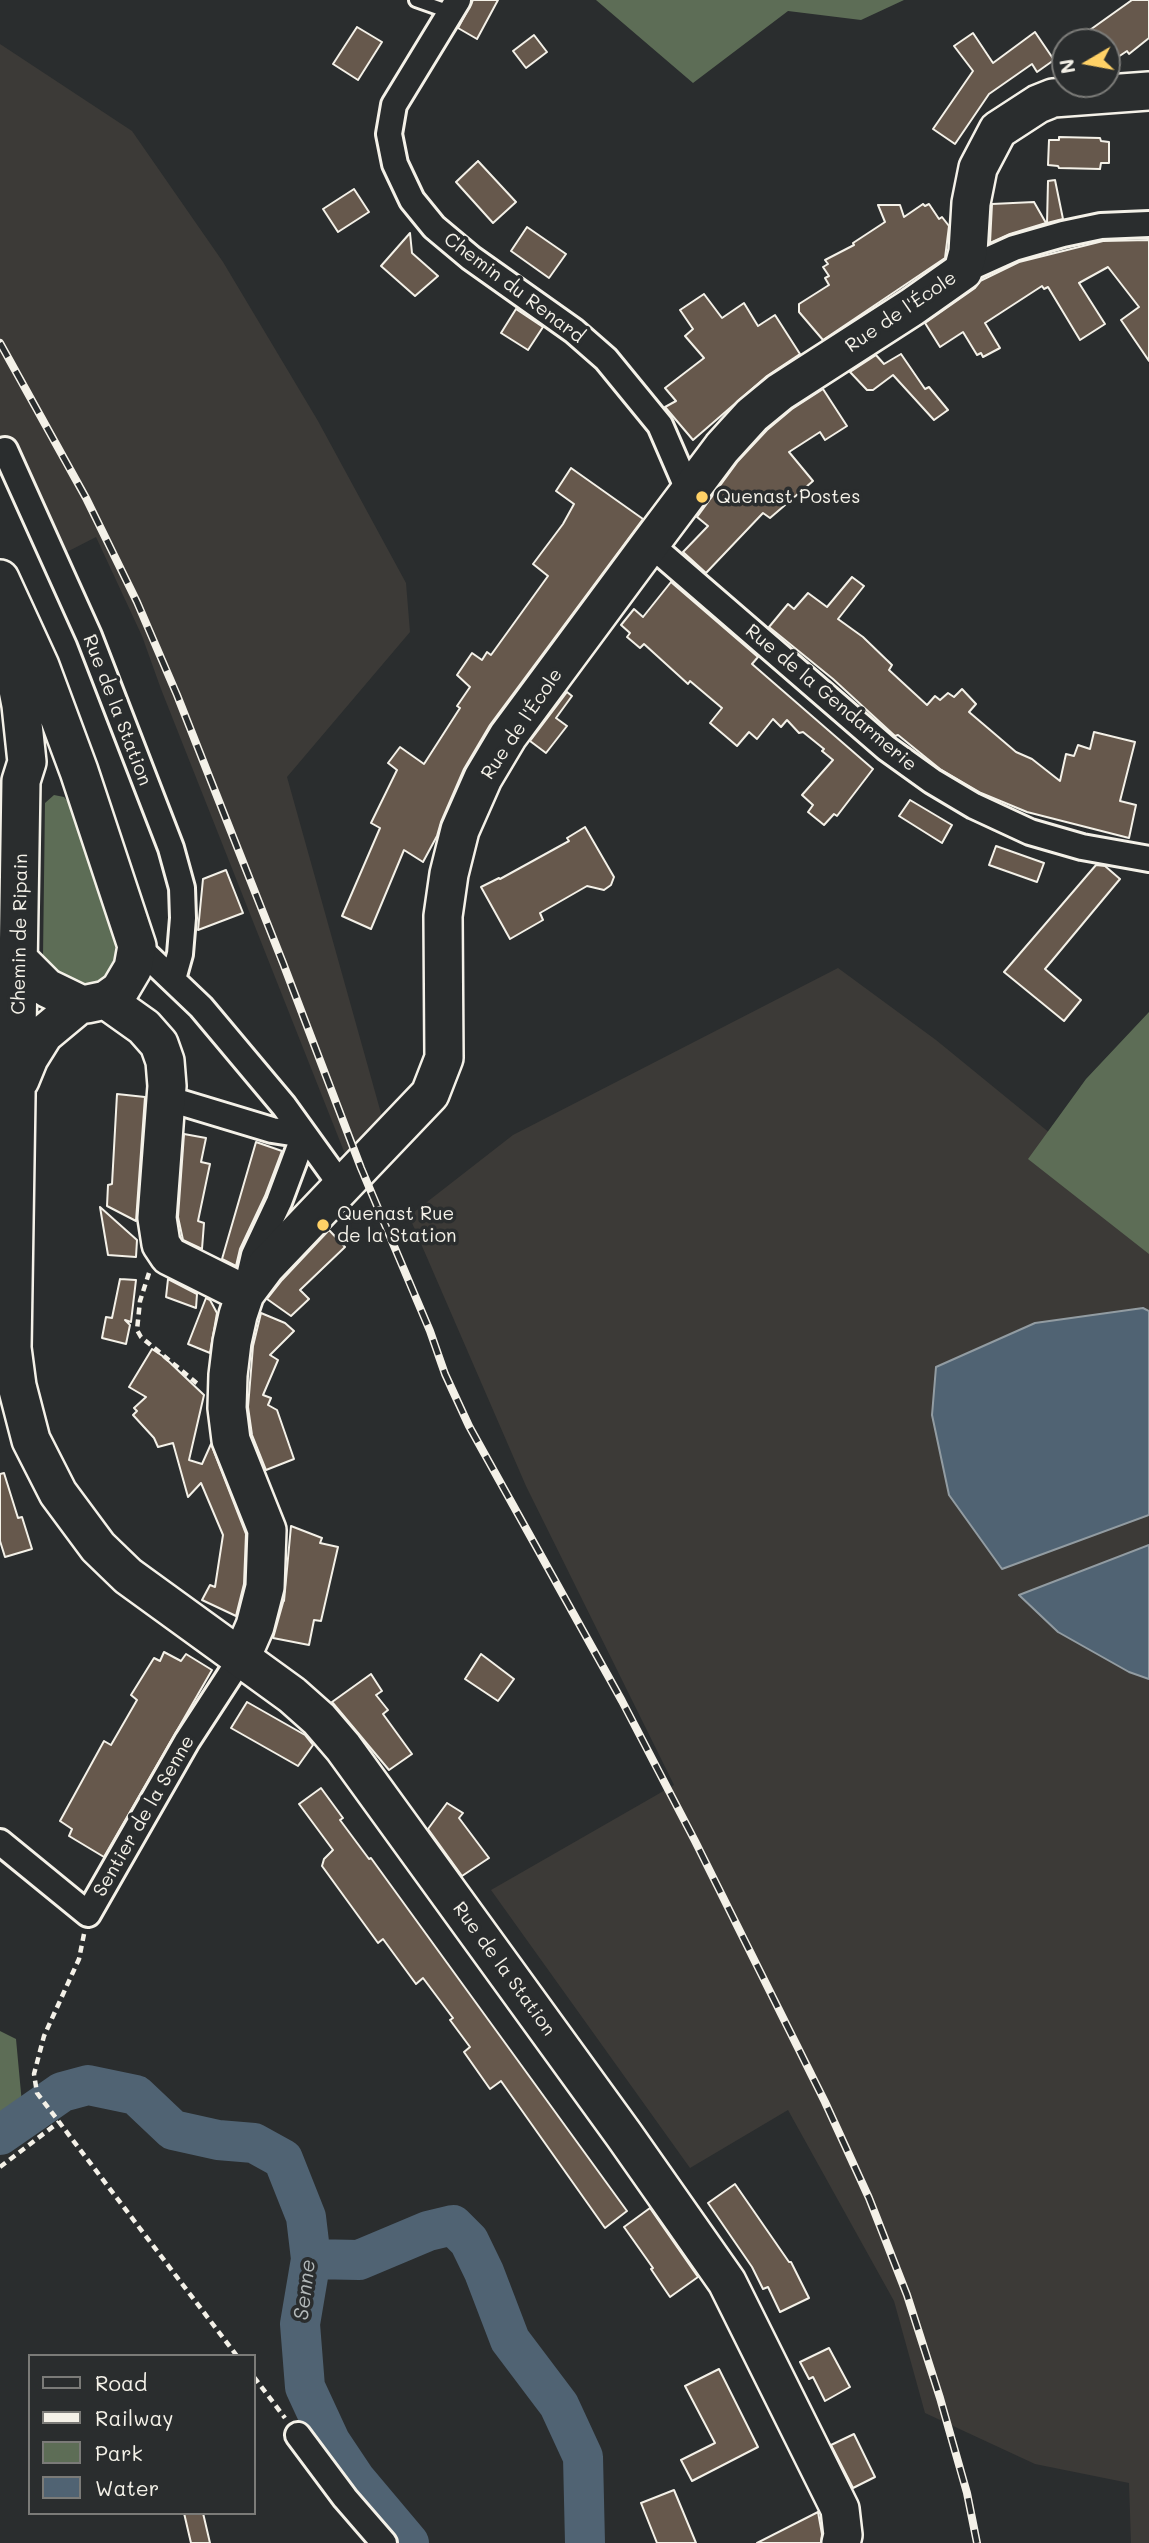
<!DOCTYPE html>
<html>
<head>
<meta charset="utf-8">
<style>
  body { margin:0 }
  #map { position:relative; width:1149px; height:2543px; overflow:hidden; background:#2a2d2e; font-family:Mali,sans-serif }
  canvas { display:block }
  .legend { position:absolute; left:28px; top:2354px; width:228px; height:161px; box-sizing:border-box; background:#2a2d2e; border:2px solid #7b7b78; margin:0; padding:9px 12px; list-style:none; font-size:21px; color:#f4f1e8 }
  .legend li { display:flex; align-items:center; gap:14px; height:35px }
  .legend b { width:35px; border:2px solid #7b7b78 }
  .north { position:absolute; left:1051px; top:28px; width:70px; height:70px; box-sizing:border-box; background:#2a2d2e; border:2px solid #7b7b78; border-radius:50%; rotate:260deg; font-size:19px; font-weight:700; line-height:28px; text-align:center; color:#f4f1e8 }
  .north::after { content:''; display:block; margin:auto; width:24px; height:32px; background:#ffd166; clip-path:polygon(50% 0,100% 100%,50% 72%,0 100%) }
</style>
</head>
<body>
<div id="map">
<canvas width="1149" height="2543"></canvas>
<ul class="legend">
<li><b style="height:9px;background:#2a2d2e"></b>Road</li>
<li><b style="height:9px;background:#f4f1e8"></b>Railway</li>
<li><b style="height:19px;background:#5d6d56"></b>Park</li>
<li><b style="height:19px;background:#506373"></b>Water</li>
</ul>
<div class="north">N</div>
</div>
<script>
const ctx = document.querySelector('canvas').getContext('2d');
ctx.lineJoin = 'round';
function paint(path, color) {
  ctx.fillStyle = color;
  ctx.fill(path, 'evenodd');
}
function shape(rows) {
  const path = new Path2D();
  for (const r of rows) {
    path.moveTo(r[0], r[1]);
    for (let i = 2; i < r.length; i += 2) path.lineTo(r[i], r[i + 1]);
  }
  return path;
}
function stroke(path, color, width, dash) {
  ctx.strokeStyle = color;
  ctx.lineWidth = width;
  ctx.lineCap = dash ? 'butt' : 'round';
  ctx.setLineDash(dash || []);
  ctx.stroke(path);
}
function drawText(font, color, halo, rows, align = 'center') {
  ctx.font = font + ' Mali,sans-serif';
  ctx.lineWidth = 7;
  ctx.setLineDash([]);
  ctx.textBaseline = 'middle';
  ctx.strokeStyle = halo;
  ctx.fillStyle = color;
  for (const [text, x, y, turn = 0] of rows) {
    ctx.save();
    ctx.translate(x, y);
    ctx.rotate((+turn || 0) * Math.PI / 180);
    ctx.textAlign = isNaN(turn) ? turn : align;
    if (halo) ctx.strokeText(text, 0, 0);
    ctx.fillText(text, 0, 0);
    ctx.restore();
  }
}
paint(shape([
  [0,44,132,131,223,262,318,421,406,583,410,632,287,777,384,1124,345,1154,161,689,142,636,96,537,59,556,0,449],
  [838,968,936,1040,1149,1214,1149,2543,1131,2543,1129,2483,1035,2464,925,2413,894,2301,788,2110,690,2168,491,1890,674,1785,526,1486,409,1216,513,1135]
]), '#3c3a37');
paint(shape([
  [596,0,904,0,861,20,788,11,693,83],
  [54,795,64,797,72,806,121,940,114,978,73,991,54,979,43,957,45,803],
  [1149,1012,1149,1254,1028,1159,1086,1079],
  [0,2031,16,2039,25,2136,0,2154]
]), '#5d6d56');
const water = shape([
  [1143,1308,1149,1311,1149,1515,1002,1569,949,1495,932,1415,936,1367,1035,1323,1143,1308],
  [1149,1545,1149,1679,1129,1672,1058,1632,1019,1595,1149,1545]
]);
paint(water, '#506373');
stroke(water, '#929ca2', 2);
stroke(shape([
  [0,2135,62,2092,88,2085,136,2095,173,2130,218,2140,254,2143,283,2159,306,2217,311,2259,300,2324,305,2387,330,2441,356,2480,409,2543],
  [311,2259,359,2260,428,2231,453,2225,469,2241,484,2272,510,2340,559,2405,583,2457,585,2543]
]), '#506373', 40);
const building = shape([
  [473,0,498,0,477,39,458,28,473,0],
  [1132,0,1149,0,1149,38,1129,54,1127,51,1115,59,1113,56,1107,60,1107,42,1073,42,1132,0],
  [357,27,382,42,358,80,333,64,357,27],
  [1035,32,1054,60,1037,72,1032,64,989,94,955,144,933,129,973,71,954,46,973,33,993,63,1035,32],
  [534,35,547,52,526,68,513,51,534,35],
  [1059,137,1100,138,1101,141,1109,142,1109,163,1101,163,1100,169,1059,168,1058,166,1048,165,1049,140,1059,140,1059,137],
  [478,161,516,202,493,223,456,182,478,161],
  [1055,180,1063,219,1047,223,1048,181,1055,180],
  [354,189,369,212,338,232,323,209,354,189],
  [1034,202,1046,223,1010,234,990,243,992,204,1034,202],
  [923,204,925,206,929,204,939,219,942,217,949,226,945,258,823,340,799,312,799,304,829,285,825,278,829,276,823,267,828,264,825,260,854,245,853,243,885,222,878,205,900,205,904,217,923,204],
  [527,227,566,254,549,278,511,251,527,227],
  [410,233,412,253,438,276,415,296,381,266,410,233],
  [1149,240,1149,361,1121,320,1139,307,1108,267,1079,283,1105,324,1080,340,1048,287,1044,289,1042,286,985,323,1000,348,983,357,981,353,977,355,963,332,940,347,925,323,975,288,980,281,1019,262,1103,241,1149,240],
  [704,294,722,318,744,303,758,326,775,315,800,354,767,376,693,440,665,407,676,401,665,388,704,358,685,336,693,329,680,310,704,294],
  [516,309,543,327,528,350,501,333,516,309],
  [901,354,925,389,929,387,948,410,934,420,893,375,873,390,867,390,850,372,876,355,884,364,901,354],
  [823,389,847,426,825,440,820,432,789,452,813,481,770,518,763,513,706,573,683,552,708,526,697,517,738,461,767,430,792,409,823,389],
  [571,468,643,519,490,725,464,769,441,822,437,836,423,862,404,850,371,929,342,916,380,828,371,823,397,770,388,763,400,747,424,764,460,708,457,706,470,687,457,675,472,653,482,660,487,652,491,655,548,576,533,564,563,524,574,504,556,491,571,468],
  [852,577,864,586,838,619,863,637,892,665,889,670,927,705,935,696,940,700,948,693,954,697,962,689,976,704,969,712,1016,752,1032,759,1060,781,1066,754,1074,756,1078,745,1090,749,1094,732,1135,742,1120,801,1136,805,1129,838,1027,812,981,793,940,769,898,735,895,736,833,679,769,627,788,604,794,609,808,593,827,607,852,577],
  [671,582,758,657,752,664,873,769,837,816,834,814,824,825,808,812,813,805,802,795,833,760,822,751,824,749,803,732,799,733,787,720,781,727,773,719,757,739,749,732,737,746,710,723,722,708,690,681,688,684,644,644,640,648,627,637,630,633,621,625,634,609,643,617,671,582],
  [567,692,572,696,556,718,567,726,546,753,530,741,567,692],
  [910,800,952,825,942,843,899,816,910,800],
  [585,827,614,877,611,885,604,890,587,886,540,913,543,920,510,939,481,887,499,878,500,879,569,841,567,838,585,827],
  [996,846,1044,863,1037,882,989,865,996,846],
  [1096,865,1105,866,1120,879,1045,969,1081,1000,1064,1021,1004,972,1096,865],
  [226,870,243,913,198,930,203,879,226,870],
  [117,1094,145,1097,136,1221,107,1206,108,1185,112,1184,117,1094],
  [184,1134,206,1138,201,1162,210,1164,198,1221,204,1223,202,1249,183,1240,178,1217,184,1134],
  [256,1142,282,1151,265,1196,240,1249,236,1266,222,1259,256,1142],
  [100,1207,137,1240,136,1257,108,1255,100,1207],
  [329,1230,345,1247,300,1290,309,1299,291,1316,267,1299,282,1280,329,1230],
  [120,1279,136,1280,131,1322,125,1320,130,1325,126,1344,102,1338,106,1317,112,1318,120,1279],
  [168,1279,197,1294,196,1308,166,1297,168,1279],
  [206,1298,210,1300,217,1313,210,1353,188,1344,206,1298],
  [261,1313,285,1323,294,1331,270,1355,278,1360,263,1395,271,1398,268,1405,277,1410,294,1459,266,1470,252,1435,248,1407,253,1346,261,1313],
  [152,1349,164,1357,204,1395,189,1460,202,1464,211,1444,246,1534,244,1584,236,1616,202,1600,210,1585,215,1587,223,1535,201,1483,188,1497,173,1443,158,1447,154,1438,133,1415,137,1411,134,1408,146,1397,129,1387,152,1349],
  [4,1473,18,1518,22,1517,32,1549,5,1557,0,1541,0,1474,4,1473],
  [291,1526,322,1538,320,1543,338,1547,321,1621,314,1620,309,1645,273,1638,284,1599,284,1601,291,1526],
  [164,1652,181,1661,186,1654,212,1670,104,1857,69,1836,72,1829,60,1821,104,1741,111,1745,137,1700,131,1695,154,1658,160,1661,164,1652],
  [481,1654,514,1679,498,1701,465,1679,481,1654],
  [371,1674,382,1691,376,1695,388,1710,383,1714,412,1754,389,1770,332,1702,371,1674],
  [247,1702,305,1735,313,1745,298,1766,231,1728,247,1702],
  [321,1788,343,1818,340,1820,369,1859,371,1858,627,2211,605,2228,501,2081,490,2089,464,2052,470,2047,450,2020,453,2018,423,1978,416,1984,383,1939,378,1943,322,1866,324,1859,333,1850,299,1804,321,1788],
  [447,1803,463,1813,459,1818,489,1858,462,1876,428,1829,447,1803],
  [735,2184,789,2262,791,2262,809,2298,780,2312,768,2287,763,2289,752,2267,708,2203,735,2184],
  [650,2208,698,2277,670,2297,651,2269,653,2268,624,2227,650,2208],
  [829,2348,850,2387,825,2401,813,2377,809,2379,800,2362,829,2348],
  [719,2369,758,2447,692,2481,681,2460,715,2443,685,2386,719,2369],
  [854,2434,875,2477,853,2488,831,2445,854,2434],
  [674,2490,696,2543,657,2543,641,2503,674,2490],
  [818,2512,822,2534,821,2543,757,2543,818,2512],
  [184,2513,203,2513,210,2543,191,2543,184,2513]
]);
paint(building, '#66584c');
stroke(building, '#f4f1e8', 2);
const lane = shape([
  [416,0,450,12]
]);
const street = shape([
  [458,0,394,105,389,134,395,164,412,200,434,227,471,258,574,331,606,359,660,425,689,492],
  [963,271,1014,248,1063,234,1101,226,1149,224],
  [5,450,89,636,171,848,182,888,183,918,180,954,173,979],
  [650,544,886,748,932,781,974,806,1030,832,1082,847,1149,859],
  [137,946,201,1007,284,1106,343,1188],
  [166,1098,272,1130,304,1135],
  [248,1281,254,1255,279,1202,304,1135],
  [0,1842,88,1914,187,1741,241,1658],
  [298,2435,345,2498,384,2543]
]);
const secondary = shape([
  [0,579,40,666,79,771,137,946,133,968,120,990,106,1000,87,1004,80,1004,47,988,19,960],
  [0,623,13,664,21,705,27,762,21,781,12,1348,17,1386,31,1440,58,1493,98,1547,128,1576,292,1695,319,1719,343,1747,624,2135,727,2282,840,2509,843,2535,841,2543],
  [106,1000,144,1027,159,1044,165,1061,167,1086,157,1218,161,1244,169,1256,245,1294],
  [20,1080,29,1058,44,1034,80,1004],
  [241,1658,255,1626,265,1587,267,1530,231,1440,227,1408,228,1375,232,1342,238,1315,245,1294,266,1266,430,1094,444,1058,443,916,449,874,460,830,483,778,508,736,650,544,722,448,752,415,780,392,912,307,963,271,968,252,971,203,978,168,998,130,1038,104,1053,98,1149,91]
]);
stroke(lane, '#f4f1e8', 18);
stroke(street, '#f4f1e8', 30);
stroke(secondary, '#f4f1e8', 42);
stroke(shape([
  [149,1273,140,1301,137,1330,141,1337,199,1385],
  [84,1934,79,1959,44,2036,34,2074,37,2093,237,2356],
  [0,2167,59,2122],
  [254,2377,285,2418]
]), '#f4f1e8', 4.5, [7, 5]);
stroke(lane, '#2a2d2e', 12);
stroke(street, '#2a2d2e', 24);
stroke(secondary, '#2a2d2e', 37);
const rail = shape([
  [0,343,86,498,137,602,177,695,283,963,361,1168,430,1331,445,1374,469,1426,622,1701,695,1841,825,2102,869,2198,907,2295,940,2398,967,2493,977,2543]
]);
stroke(rail, '#f4f1e8', 8);
stroke(rail, '#2a2d2e', 5, [16]);
for (const [x, y, r, color] of [
  [702,497,7,"#ffd166"],
  [323,1225,7,"#ffd166"]
]) {
  const dot = new Path2D();
  dot.arc(x, y, r, 0, 2 * Math.PI);
  ctx.fillStyle = color;
  ctx.fill(dot);
  stroke(dot, '#2a2d2e', 2.5);
}
drawText('19px', '#f4f1e8', '#2a2d2e', [
  ["Chemin du Renard",514,288,37],
  ["Rue de l'École",901,312,-34],
  ["Rue de la Gendarmerie",831,698,40],
  ["Rue de la Station",117,710,69],
  ["Rue de l'École",522,724,-56],
  ["Chemin de Ripain",20,934,-89],
  ["Sentier de la Senne",144,1816,-60],
  ["Rue de la Station",504,1969,54]
]);
drawText('19px', '#f4f1e8', '#2a2d2e', [
  ["Quenast Postes",716,497],
  ["Quenast Rue",337,1214],
  ["de la Station",337,1236]
], 'left');
drawText('italic 21px', '#b2b8b9', '#2a2d2e', [
  ["Senne",305,2290,-83]
]);
</script>
</body>
</html>
